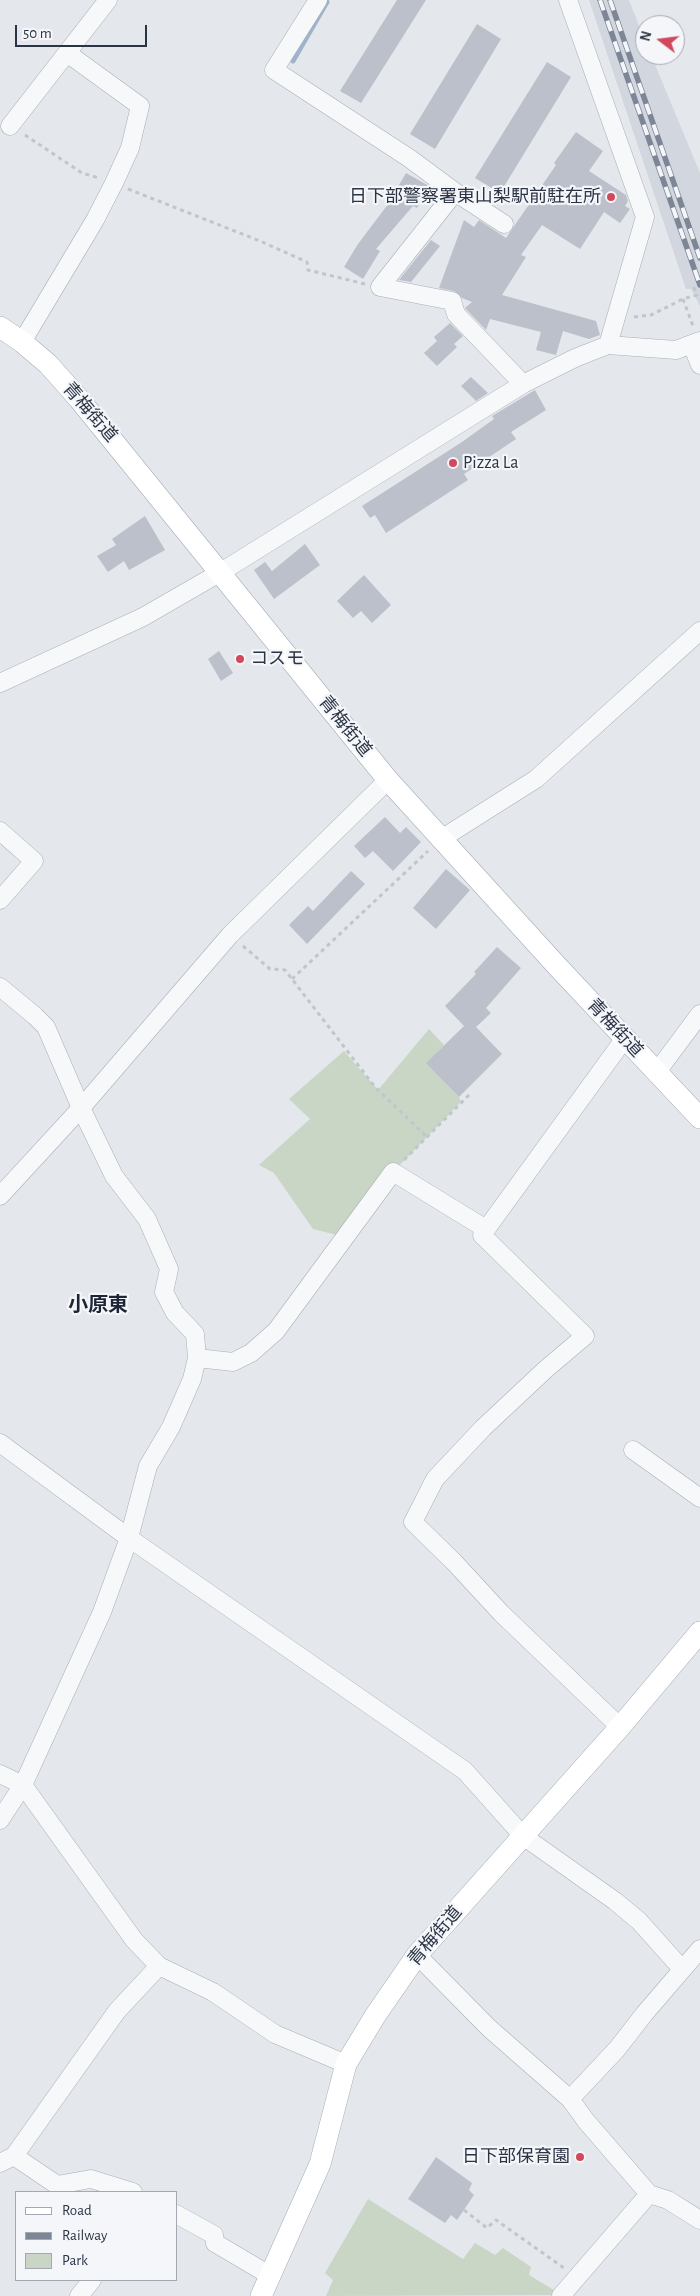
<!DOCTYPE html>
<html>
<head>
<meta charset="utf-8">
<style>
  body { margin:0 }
  #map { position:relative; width:700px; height:2296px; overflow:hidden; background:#e4e7ec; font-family:"Alegreya Sans",sans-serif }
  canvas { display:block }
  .legend { position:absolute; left:15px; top:2191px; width:162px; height:90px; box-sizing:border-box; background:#f4f6f9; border:1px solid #a4a8b1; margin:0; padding:6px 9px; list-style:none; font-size:15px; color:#2b3445 }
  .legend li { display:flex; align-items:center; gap:10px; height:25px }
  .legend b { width:25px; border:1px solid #a4a8b1 }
  .north { position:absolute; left:635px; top:15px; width:50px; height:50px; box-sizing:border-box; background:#f4f6f9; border:1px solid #a4a8b1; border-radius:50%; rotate:285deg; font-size:14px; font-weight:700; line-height:20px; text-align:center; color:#2b3445 }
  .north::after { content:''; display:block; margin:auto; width:18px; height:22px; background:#d1495b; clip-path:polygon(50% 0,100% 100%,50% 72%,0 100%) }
  .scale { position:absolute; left:15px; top:25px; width:132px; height:22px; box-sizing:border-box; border:2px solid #2b3445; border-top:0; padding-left:6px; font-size:15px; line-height:18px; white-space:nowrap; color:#2b3445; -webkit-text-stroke:4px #f4f6f9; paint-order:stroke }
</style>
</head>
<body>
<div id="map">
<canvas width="700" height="2296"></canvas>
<ul class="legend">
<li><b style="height:6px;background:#fff"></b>Road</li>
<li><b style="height:6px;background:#7d8696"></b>Railway</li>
<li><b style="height:14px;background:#c9d6c5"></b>Park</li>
</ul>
<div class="north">N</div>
<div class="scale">50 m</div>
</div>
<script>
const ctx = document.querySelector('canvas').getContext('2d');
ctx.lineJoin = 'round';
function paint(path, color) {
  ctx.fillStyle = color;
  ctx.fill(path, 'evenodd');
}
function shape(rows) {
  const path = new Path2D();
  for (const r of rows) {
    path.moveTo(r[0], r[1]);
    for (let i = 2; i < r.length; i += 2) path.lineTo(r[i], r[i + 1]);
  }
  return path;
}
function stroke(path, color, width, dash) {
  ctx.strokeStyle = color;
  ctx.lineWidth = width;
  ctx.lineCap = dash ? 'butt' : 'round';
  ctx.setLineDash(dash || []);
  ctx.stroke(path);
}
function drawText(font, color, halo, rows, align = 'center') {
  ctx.font = font + ' "Alegreya Sans","Noto Sans JP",sans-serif';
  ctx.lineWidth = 4.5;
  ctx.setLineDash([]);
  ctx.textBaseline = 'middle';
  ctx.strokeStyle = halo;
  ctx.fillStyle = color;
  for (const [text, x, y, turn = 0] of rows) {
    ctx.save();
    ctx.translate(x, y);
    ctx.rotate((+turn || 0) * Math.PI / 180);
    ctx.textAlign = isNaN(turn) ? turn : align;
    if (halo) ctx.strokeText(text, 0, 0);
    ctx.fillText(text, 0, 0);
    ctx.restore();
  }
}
paint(shape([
  [589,0,629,0,645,41,645,55,651,55,700,173,700,306,691,289,686,289]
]), '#d2d6de');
paint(shape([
  [429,1029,444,1045,427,1063,459,1097,461,1102,393,1172,345,1237,313,1229,274,1173,259,1165,310,1119,289,1099,344,1051,378,1090],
  [368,2199,463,2259,475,2243,495,2255,503,2248,531,2267,529,2275,562,2295,326,2296,333,2280,325,2273]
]), '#c9d6c5');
stroke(shape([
  [293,61,327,2,324,0]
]), '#9fb4cc', 5);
paint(shape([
  [397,0,426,0,361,103,340,91],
  [477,24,501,39,435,149,410,134],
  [547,62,571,77,500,193,475,178],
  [576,132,603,151,589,171,626,195,628,201,625,206,630,209,620,223,604,212,580,249,542,225,521,255,526,257,502,295,596,321,600,335,589,339,563,331,556,355,536,350,541,332,490,319,486,330,465,308,472,302,462,298,454,291,439,288,464,220,474,227,479,220,506,238,556,165,554,163],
  [406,173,429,186,417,208,413,206,376,249,380,251,363,279,344,267,358,244,401,187,399,185],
  [431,240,440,246,411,282,399,280],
  [450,323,463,336,454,344,457,347,437,366,424,353,437,341,434,337],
  [471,377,488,393,476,401,461,386],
  [535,390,546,410,511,432,516,439,464,474,468,480,386,533,375,515,370,518,362,506,462,442,494,419,492,416],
  [145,516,165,550,129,570,124,561,108,572,97,556,116,545,112,539],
  [305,544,320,565,274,599,254,570,265,562,272,571],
  [364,575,391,605,372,623,361,611,353,618,337,601],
  [219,651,233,673,221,681,208,659],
  [385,817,400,833,406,827,421,842,393,871,373,851,365,858,354,846],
  [446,869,470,890,436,929,413,908],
  [351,871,365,884,307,944,289,925,308,906,313,911],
  [497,947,521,968,486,1008,491,1013,476,1027,502,1054,459,1097,426,1063,464,1026,445,1006,476,974,474,972],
  [436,2157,472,2183,469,2190,474,2195,457,2220,451,2215,445,2223,408,2199]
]), '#bbc0ca');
const minor = shape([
  [318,0,274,70,409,158,455,192],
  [568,0,645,217,608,345],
  [10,126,108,0],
  [504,224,455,192,380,287,452,301,456,314,523,384],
  [22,342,95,220,114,183,130,148,140,106,67,53],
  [692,345,700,365],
  [0,683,143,617,221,572,523,384,575,358,608,345,676,350,700,341],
  [0,831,34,861,0,900],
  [441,839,536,779,700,631],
  [0,987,35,1016,46,1027,81,1108,114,1176,147,1219,169,1269,164,1292,175,1313,195,1334,197,1358],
  [656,1073,700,1014],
  [0,1196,81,1108,230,935,388,780],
  [0,1443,129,1538,465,1771,523,1836,615,1901,639,1921,682,1969],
  [633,1450,700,1498],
  [620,1727,501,1613,454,1562,413,1522,435,1479,483,1428,546,1369,585,1336,482,1235,625,1038],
  [0,1774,23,1785,134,1940,159,1966,213,1992,275,2034,346,2064],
  [0,1820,23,1785,102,1612,129,1538,148,1466,171,1427,192,1379,197,1358,233,1362,251,1353,276,1331,393,1172,486,1229],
  [417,1955,489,2028,570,2099,586,2121,649,2194,668,2200,700,2220],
  [570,2099,617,2049,645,2013,700,1949],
  [14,2156,57,2185,91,2179,133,2192],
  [0,2163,14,2156,117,2011,159,1966],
  [176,2214,214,2235,215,2243,271,2276],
  [79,2296,92,2280],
  [561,2296,649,2194]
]);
const major = shape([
  [0,327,22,342,48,364,79,399,388,780,557,966,700,1118],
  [261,2296,320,2164,346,2064,375,2016,417,1955,620,1727,700,1632]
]);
stroke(minor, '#a9aeb7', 19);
stroke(major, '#a3abb8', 22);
stroke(shape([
  [25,135,82,173,99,178],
  [128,189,260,241,307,262,308,270,365,284],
  [683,299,693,326],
  [634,317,651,315,683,299,697,295,693,286],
  [243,946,270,969,285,970,375,1087,426,1136],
  [292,979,428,851],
  [404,1160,471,1093],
  [464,2210,487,2228,496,2220,564,2268]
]), '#c2c5cb', 3, [4, 4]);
stroke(minor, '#f7f8fa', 18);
stroke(major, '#fff', 21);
const rail = shape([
  [600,0,700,285],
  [610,0,700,258]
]);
stroke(rail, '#7d8696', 5.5);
stroke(rail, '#f4f6f9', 4, [11]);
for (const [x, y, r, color] of [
  [611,197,5,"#d1495b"],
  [453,463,5,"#d1495b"],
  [240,659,5,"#d1495b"],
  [580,2157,5,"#d1495b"]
]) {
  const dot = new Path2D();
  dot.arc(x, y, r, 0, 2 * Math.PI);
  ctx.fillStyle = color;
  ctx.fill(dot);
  stroke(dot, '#f4f6f9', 2);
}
drawText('18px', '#2b3445', '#f4f6f9', [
  ["日下部警察署東山梨駅前駐在所",601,197],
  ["Pizza La",463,463,"left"],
  ["コスモ",250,659,"left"],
  ["日下部保育園",570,2157]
], 'right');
drawText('18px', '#2b3445', '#f4f6f9', [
  ["青梅街道",90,412,49],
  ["青梅街道",345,726,51],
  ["青梅街道",615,1028,47],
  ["青梅街道",435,1936,-50]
]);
drawText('bold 20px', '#1d2536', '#f4f6f9', [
  ["小原東",98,1305]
]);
</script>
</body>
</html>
